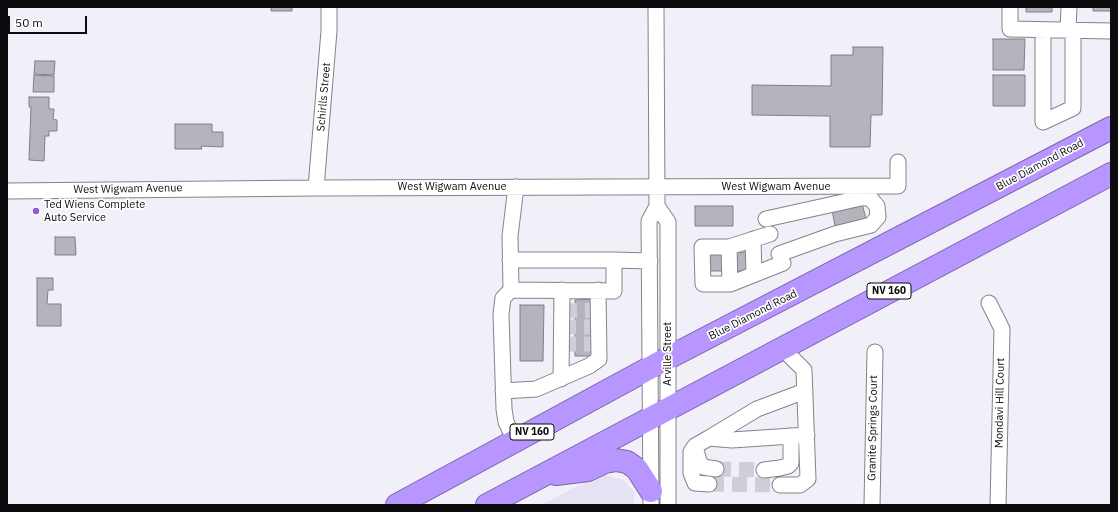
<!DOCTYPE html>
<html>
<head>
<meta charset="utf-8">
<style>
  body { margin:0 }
  #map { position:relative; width:1118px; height:512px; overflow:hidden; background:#f1eff8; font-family:"IBM Plex Sans",sans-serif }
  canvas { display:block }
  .frame { position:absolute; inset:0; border:8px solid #0c0b0e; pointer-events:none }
  .scale { position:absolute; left:8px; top:16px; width:79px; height:18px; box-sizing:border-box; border:2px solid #0c0b0e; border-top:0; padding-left:5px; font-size:12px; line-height:14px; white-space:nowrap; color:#0c0b0e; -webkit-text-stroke:3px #fff; paint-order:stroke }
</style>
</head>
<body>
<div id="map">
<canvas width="1118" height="512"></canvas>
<div class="frame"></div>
<div class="scale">50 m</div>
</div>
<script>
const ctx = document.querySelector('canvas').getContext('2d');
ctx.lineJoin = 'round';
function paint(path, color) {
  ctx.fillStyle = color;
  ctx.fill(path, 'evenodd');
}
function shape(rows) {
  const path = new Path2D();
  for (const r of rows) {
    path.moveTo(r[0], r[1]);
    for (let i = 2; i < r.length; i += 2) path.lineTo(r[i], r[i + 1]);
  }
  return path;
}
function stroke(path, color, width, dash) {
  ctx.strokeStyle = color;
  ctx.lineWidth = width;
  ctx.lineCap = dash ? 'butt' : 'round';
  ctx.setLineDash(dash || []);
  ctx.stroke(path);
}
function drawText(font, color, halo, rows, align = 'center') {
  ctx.font = font + ' "IBM Plex Sans",sans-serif';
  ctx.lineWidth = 3.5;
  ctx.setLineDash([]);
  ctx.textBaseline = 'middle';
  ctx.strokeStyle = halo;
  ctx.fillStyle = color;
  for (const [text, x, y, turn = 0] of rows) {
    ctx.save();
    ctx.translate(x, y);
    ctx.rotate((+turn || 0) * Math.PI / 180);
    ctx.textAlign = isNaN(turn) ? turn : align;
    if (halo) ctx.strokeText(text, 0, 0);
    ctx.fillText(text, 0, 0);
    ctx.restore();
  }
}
paint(shape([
  [601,474,624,480,634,492,634,505,541,505]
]), '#e7e2f3');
const building = shape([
  [271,7,292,7,292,11,271,11,271,7],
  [1026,7,1052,7,1052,12,1026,12,1026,7],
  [1093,7,1111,7,1111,11,1093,11,1093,7],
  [993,39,1025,39,1024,70,993,70,993,39],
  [853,47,883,47,882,115,871,115,870,147,830,147,830,116,752,115,752,85,831,86,831,55,853,55,853,47],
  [35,61,55,61,54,75,34,74,35,61],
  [34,75,54,76,54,92,33,92,34,75],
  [993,75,1025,75,1025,106,993,106,993,75],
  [29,97,49,97,49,109,54,109,53,119,57,120,57,131,49,131,49,136,45,136,44,161,29,160,31,107,29,107,29,97],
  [175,124,212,124,212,132,223,132,223,147,201,146,202,149,175,149,175,124],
  [862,203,866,219,835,226,832,210,862,203],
  [695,206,733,206,733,226,695,226,695,206],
  [55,237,75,237,76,255,55,255,55,237],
  [752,252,752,271,709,271,709,253,752,252],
  [37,278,53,278,53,290,48,290,47,304,61,304,61,326,37,326,37,278],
  [595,299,596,356,575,356,575,300,595,299],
  [520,305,544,305,543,361,520,361,520,305]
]);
paint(building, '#b6b3bc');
stroke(building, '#807e86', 1);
stroke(shape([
  [562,311,599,310],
  [561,327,599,327],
  [561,344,599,344],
  [716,469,764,470],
  [709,484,780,485]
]), '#cfcdd5', 15, [15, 8]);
const minor = shape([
  [1010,7,1010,29,1111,31],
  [1043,30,1043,122,1073,108,1073,30],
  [1068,30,1069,7],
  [316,188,329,31,329,7],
  [7,191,316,188,898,186,898,162],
  [657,206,668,222,668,505],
  [766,219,861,198,870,198,877,206,878,217,871,225,835,234,779,254],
  [770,234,729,247,730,284,783,263],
  [753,239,754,274],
  [729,247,702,247,703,284,730,284],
  [510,260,614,260,614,291,511,290],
  [614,260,650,261],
  [989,303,1002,329,998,505],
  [561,379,562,290],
  [503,391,536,389,589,366,599,359,598,290],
  [805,391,757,409,709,438,732,440,807,435],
  [709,438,695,446,691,452,691,473,695,483,709,484],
  [515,441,506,422,504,409,501,314,503,298,511,290,510,236,516,187],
  [695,447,699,461,703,467,716,469],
  [764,470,780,468,788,466,791,463,791,436],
  [780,485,800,485,808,479,804,370,782,348],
  [651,505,649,221,657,206,656,7],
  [872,505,875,352]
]);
const highway = shape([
  [556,474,588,470,605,462,616,460,627,462,637,469,651,491],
  [397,505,668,358,1111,128],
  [487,505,1111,174]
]);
stroke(minor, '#84828a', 17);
stroke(highway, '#7c65ab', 24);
stroke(minor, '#fff', 15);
stroke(highway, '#b896ff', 22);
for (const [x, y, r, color] of [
  [36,211,4,"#895dd7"]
]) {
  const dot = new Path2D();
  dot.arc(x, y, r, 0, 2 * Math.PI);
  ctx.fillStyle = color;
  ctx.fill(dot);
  stroke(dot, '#fff', 1.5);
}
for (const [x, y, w] of [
  [889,291,44],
  [532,432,44]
]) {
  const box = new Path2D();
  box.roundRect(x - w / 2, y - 8, w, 16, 3);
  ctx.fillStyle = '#fff';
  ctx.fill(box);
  stroke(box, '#0c0b0e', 1);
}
drawText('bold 10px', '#0c0b0e', null, [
  ["NV 160",889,291],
  ["NV 160",532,432]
]);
drawText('11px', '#0c0b0e', '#fff', [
  ["Schirlls Street",324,97,-85],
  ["Blue Diamond Road",1040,165,-28],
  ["West Wigwam Avenue",452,187],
  ["West Wigwam Avenue",776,187],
  ["West Wigwam Avenue",128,189,-1],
  ["Blue Diamond Road",753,315,-27],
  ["Arville Street",668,354,-90],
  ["Mondavi Hill Court",1000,403,-89],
  ["Granite Springs Court",873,428,-89]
]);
drawText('11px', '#0c0b0e', '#fff', [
  ["Ted Wiens Complete",44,205],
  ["Auto Service",44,218]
], 'left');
</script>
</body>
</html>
